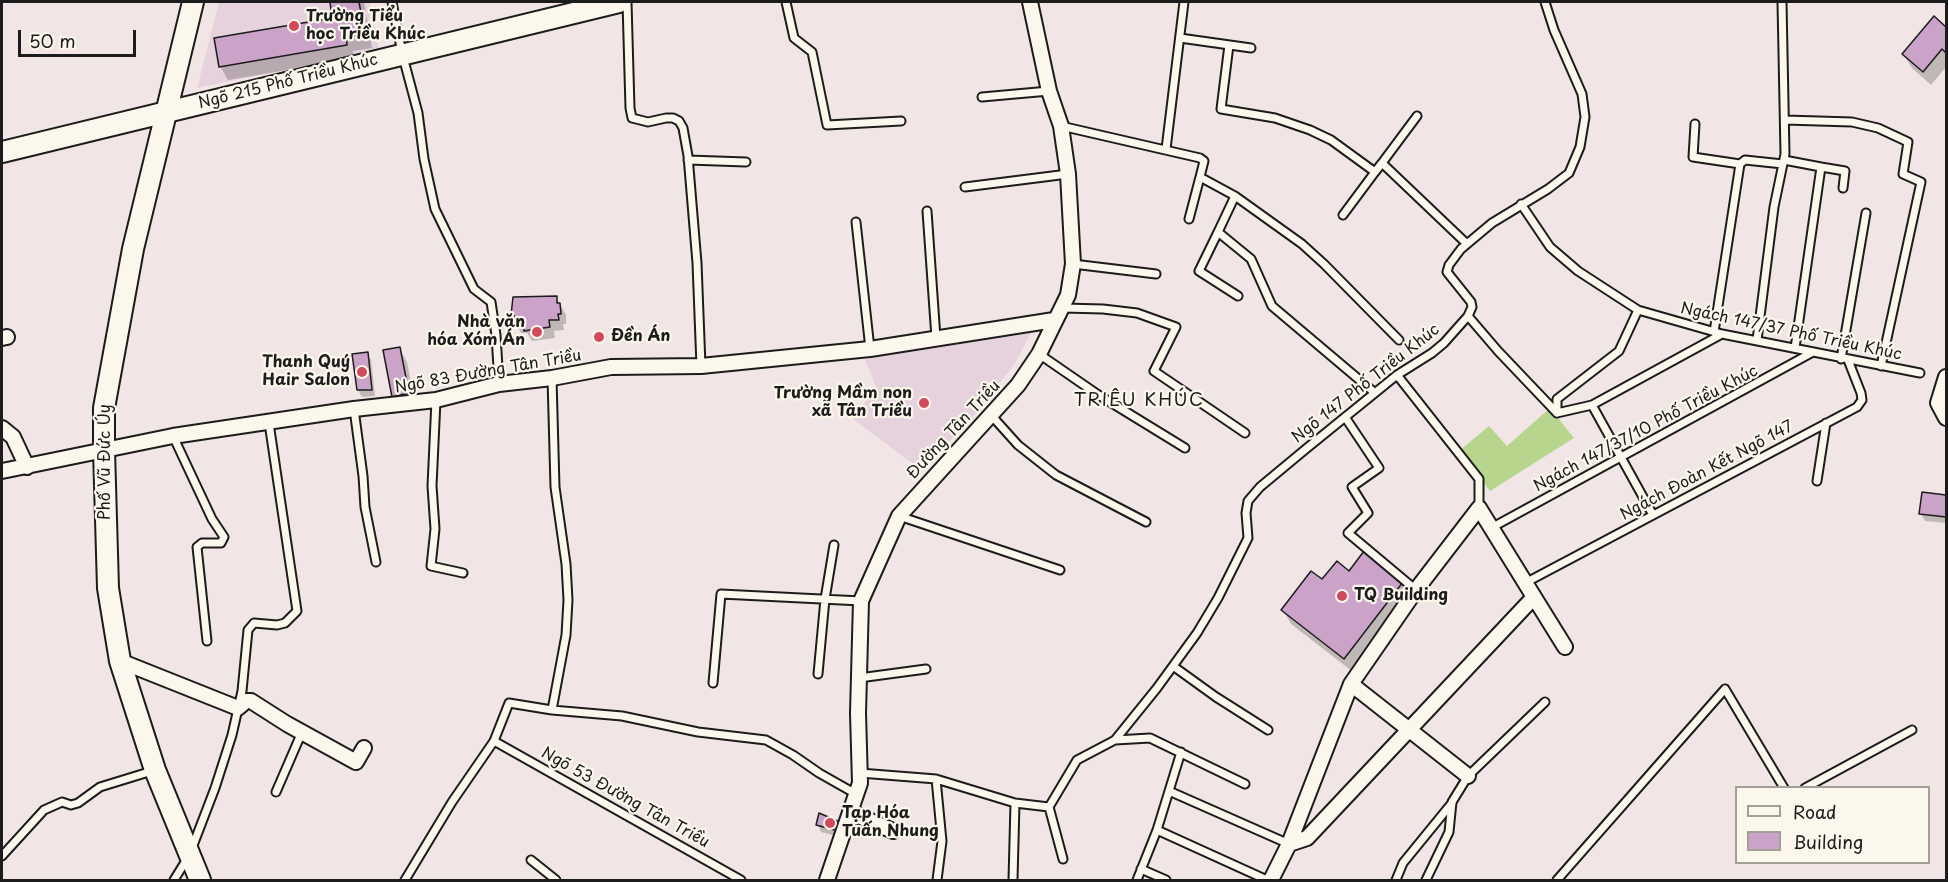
<!DOCTYPE html>
<html>
<head>
<meta charset="utf-8">
<style>
  body { margin:0 }
  #map { position:relative; width:1948px; height:882px; overflow:hidden; background:#f1e6e5; font-family:"Playpen Sans",sans-serif }
  canvas { display:block }
  .frame { position:absolute; inset:0; border:3px solid #1c1c1c; pointer-events:none }
  .legend { position:absolute; left:1735px; top:786px; width:195px; height:78px; box-sizing:border-box; background:#fbf7ec; border:2px solid #a29f99; margin:0; padding:8px 10px; list-style:none; font-size:18px; color:#1c1c1c }
  .legend li { display:flex; align-items:center; gap:12px; height:30px }
  .legend b { width:30px; border:2px solid #a29f99 }
  .scale { position:absolute; left:18px; top:30px; width:118px; height:27px; box-sizing:border-box; border:3px solid #1c1c1c; border-top:0; padding-left:8px; font-size:18px; line-height:21px; white-space:nowrap; color:#1c1c1c; -webkit-text-stroke:4px #fbf7ec; paint-order:stroke }
</style>
</head>
<body>
<div id="map">
<canvas width="1948" height="882"></canvas>
<div class="frame"></div>
<ul class="legend">
<li><b style="height:8px;background:#fbf7ec"></b>Road</li>
<li><b style="height:16px;background:#cba2c8"></b>Building</li>
</ul>
<div class="scale">50 m</div>
</div>
<script>
const ctx = document.querySelector('canvas').getContext('2d');
ctx.lineJoin = 'round';
function paint(path, color) {
  ctx.fillStyle = color;
  ctx.fill(path, 'evenodd');
}
function shape(rows) {
  const path = new Path2D();
  for (const r of rows) {
    path.moveTo(r[0], r[1]);
    for (let i = 2; i < r.length; i += 2) path.lineTo(r[i], r[i + 1]);
  }
  return path;
}
function stroke(path, color, width, dash) {
  ctx.strokeStyle = color;
  ctx.lineWidth = width;
  ctx.lineCap = dash ? 'butt' : 'round';
  ctx.setLineDash(dash || []);
  ctx.stroke(path);
}
function drawText(font, color, halo, rows, align = 'center') {
  ctx.font = font + ' "Playpen Sans",sans-serif';
  ctx.lineWidth = 4.5;
  ctx.setLineDash([]);
  ctx.textBaseline = 'middle';
  ctx.strokeStyle = halo;
  ctx.fillStyle = color;
  for (const [text, x, y, turn = 0] of rows) {
    ctx.save();
    ctx.translate(x, y);
    ctx.rotate((+turn || 0) * Math.PI / 180);
    ctx.textAlign = isNaN(turn) ? turn : align;
    if (halo) ctx.strokeText(text, 0, 0);
    ctx.fillText(text, 0, 0);
    ctx.restore();
  }
}
paint(shape([
  [219,2,370,2,379,51,197,88],
  [1031,333,1014,365,967,424,921,470,853,419,876,387,865,359]
]), '#e6d2dc');
paint(shape([
  [1550,408,1574,438,1490,491,1459,451,1489,426,1507,446]
]), '#b7d58d');
paint(shape([
  [331,2,364,2,372,48,353,51,354,59,228,80,220,66,334,19],
  [1934,18,1946,29,1946,67,1931,85,1912,68,1903,54],
  [556,297,566,315,566,324,563,324,564,330,554,331,555,338,532,341,527,333,521,333,512,315],
  [399,348,407,362,416,407,402,410,394,396],
  [367,353,371,360,375,396,362,397,358,390],
  [1923,493,1946,496,1946,523,1925,521,1921,514],
  [1364,553,1402,583,1410,597,1353,672,1291,624,1283,610,1322,581,1349,573],
  [820,815,845,838,821,832,818,825]
]), '#0003');
const building = shape([
  [330,2,359,2,365,34,346,37,347,45,219,67,214,38,332,18,330,2],
  [1934,16,1946,27,1946,53,1942,49,1923,72,1902,54,1934,16],
  [557,296,557,303,560,303,561,314,558,314,559,320,549,320,550,327,524,331,523,322,514,323,514,315,511,315,513,297,557,296],
  [400,347,409,393,392,397,383,350,400,347],
  [368,352,372,390,357,390,352,354,368,352],
  [1922,492,1946,495,1946,517,1919,514,1922,492],
  [1364,551,1403,582,1344,659,1281,610,1311,571,1322,579,1337,561,1349,571,1364,551],
  [819,813,845,824,842,832,816,825,819,813]
]);
paint(building, '#cba2c8');
stroke(building, '#1c1c1c', 1.5);
const lane = shape([
  [392,2,402,53,418,113,424,159,435,209,474,289,491,302,496,335,499,384],
  [627,2,630,108,632,118,648,122,666,118,673,118,679,121,683,128,688,156,697,263,701,366],
  [786,2,794,38,812,52,827,125,901,121],
  [1180,38,1251,48],
  [1229,45,1221,109,1275,118,1310,130,1331,140,1375,172,1382,163,1467,244],
  [982,97,1049,91],
  [1785,120,1852,122,1878,128,1908,142,1903,174,1921,182,1881,366],
  [1695,124,1693,157,1740,164,1745,160,1783,164],
  [1061,126,1200,158,1204,161,1200,177,1235,196,1302,244,1324,264,1399,340],
  [1166,149,1184,2],
  [688,160,746,162],
  [1784,160,1821,167,1795,348],
  [1382,163,1417,116],
  [1821,167,1845,171,1843,188],
  [965,187,1068,174],
  [1235,196,1218,232,1251,259,1272,306,1375,393],
  [1521,204,1550,247,1578,271,1638,310,1722,334,1920,373],
  [927,211,936,338],
  [1343,215,1375,172],
  [1189,219,1200,177],
  [856,222,870,349],
  [1218,232,1199,271,1238,296],
  [1073,264,1156,274],
  [1063,308,1103,309,1137,313,1176,327,1154,371,1245,433],
  [1468,316,1498,351,1557,413],
  [1714,332,1740,164],
  [1757,340,1774,207,1785,154,1782,2],
  [1039,354,1097,394,1185,448],
  [1841,359,1866,213],
  [1397,375,1479,479,1479,508],
  [552,378,555,487,566,564,568,600,566,635,552,710],
  [436,400,432,486,435,529,431,566,463,573],
  [1592,405,1653,515],
  [354,409,363,476,365,507,376,562],
  [1557,413,1592,405,1722,334],
  [1557,413,1557,399,1619,351,1638,310],
  [991,415,1018,445,1056,475,1146,522],
  [1345,417,1379,468,1352,487,1368,513,1348,533,1416,590],
  [173,436,212,519,224,537,221,543,202,543,197,547,207,641],
  [1817,481,1826,423],
  [899,516,1060,570],
  [1491,528,1813,352],
  [1525,583,1857,407,1862,400,1861,393,1848,360],
  [1173,666,1216,697,1268,730],
  [818,674,825,599,834,545],
  [859,678,926,669],
  [713,683,721,594,861,601],
  [1115,740,1150,738,1245,784],
  [494,741,741,880],
  [860,773,936,779,1015,803,1049,807],
  [936,779,942,841,937,880],
  [1805,788,1912,730],
  [1169,791,1289,844],
  [276,792,302,732],
  [1157,830,1267,880],
  [192,848,215,788,232,735,242,691,248,630,254,623,277,625,285,623,297,611,269,423],
  [2,856,44,810,62,802,71,805,78,803,100,787,152,771],
  [1063,859,1049,807,1077,760,1115,740,1157,688,1197,633,1218,598,1248,538,1246,513,1248,501,1260,487,1307,448,1397,375,1432,353,1444,343,1468,316,1472,307,1471,302,1447,272,1449,265,1461,249,1492,223,1548,189,1569,173,1580,147,1585,117,1582,94,1554,30,1545,2],
  [531,860,556,880],
  [1141,869,1166,880],
  [174,880,187,859],
  [405,880,452,802,494,741,509,703,552,710,622,716,698,732,766,740,793,755,819,773,856,794],
  [1013,880,1015,803],
  [1137,880,1157,830,1181,752],
  [1396,880,1403,863,1452,803],
  [1426,880,1449,832,1452,802,1468,776,1545,702],
  [1557,880,1725,689,1784,788]
]);
const street = shape([
  [2,338,7,337],
  [1946,377,1938,403,1946,418],
  [2,428,13,437,27,467],
  [2,471,173,436,354,409,436,400,499,384,552,378,611,367,701,366,870,349,1054,320],
  [1534,597,1565,647],
  [120,661,238,708,246,701,251,701,287,724,356,762,364,748],
  [1351,684,1468,776],
  [850,812,893,831],
  [827,880,860,783,858,713,861,601,899,516,1018,385,1039,354,1068,295,1073,264,1068,174,1061,126,1049,91,1030,2],
  [1271,880,1289,844,1351,684,1416,590,1479,508,1534,597,1307,838,1289,844]
]);
const secondary = shape([
  [193,2,133,249,104,408,104,450,108,588,120,661,155,770,200,880],
  [2,152,619,2]
]);
stroke(lane, '#1c1c1c', 11);
stroke(street, '#1c1c1c', 18);
stroke(secondary, '#1c1c1c', 24);
stroke(lane, '#fbf7ec', 7);
stroke(street, '#fbf7ec', 14);
stroke(secondary, '#fbf7ec', 20);
for (const [x, y, r, color] of [
  [294,26,6,"#d1495b"],
  [537,332,6,"#d1495b"],
  [599,337,6,"#d1495b"],
  [362,372,6,"#d1495b"],
  [924,403,6,"#d1495b"],
  [1342,596,6,"#d1495b"],
  [830,823,6,"#d1495b"]
]) {
  const dot = new Path2D();
  dot.arc(x, y, r, 0, 2 * Math.PI);
  ctx.fillStyle = color;
  ctx.fill(dot);
  stroke(dot, '#fbf7ec', 2);
}
drawText('bold 16px', '#1c1c1c', '#fbf7ec', [
  ["Trường Tiểu",306,17],
  ["học Triều Khúc",306,35],
  ["Nhà văn",525,323,"right"],
  ["hóa Xóm Án",525,341,"right"],
  ["Đền Án",611,337],
  ["Thanh Quý",350,363,"right"],
  ["Hair Salon",350,381,"right"],
  ["Trường Mầm non",912,394,"right"],
  ["xã Tân Triều",912,412,"right"],
  ["TQ Building",1354,596],
  ["Tạp Hóa",842,814],
  ["Tuấn Nhung",842,832]
], 'left');
drawText('16px', '#1c1c1c', '#fbf7ec', [
  ["Ngõ 215 Phố Triều Khúc",288,82,-14],
  ["Ngách 147/37 Phố Triều Khúc",1791,332,12],
  ["Ngõ 83 Đường Tân Triều",488,372,-10],
  ["Ngõ 147 Phố Triều Khúc",1366,384,-38],
  ["Ngách 147/37/10 Phố Triều Khúc",1646,429,-28],
  ["Đường Tân Triều",954,430,-47],
  ["Phố Vũ Đức Úy",106,462,-90],
  ["Ngách Đoàn Kết Ngõ 147",1707,471,-28],
  ["Ngõ 53 Đường Tân Triều",625,798,29]
]);
ctx.letterSpacing = '1.5px';
drawText('18px', '#1c1c1c', '#fbf7ec', [
  ["TRIÊU KHÚC",1139,401]
]);
ctx.letterSpacing = '0px';
</script>
</body>
</html>
